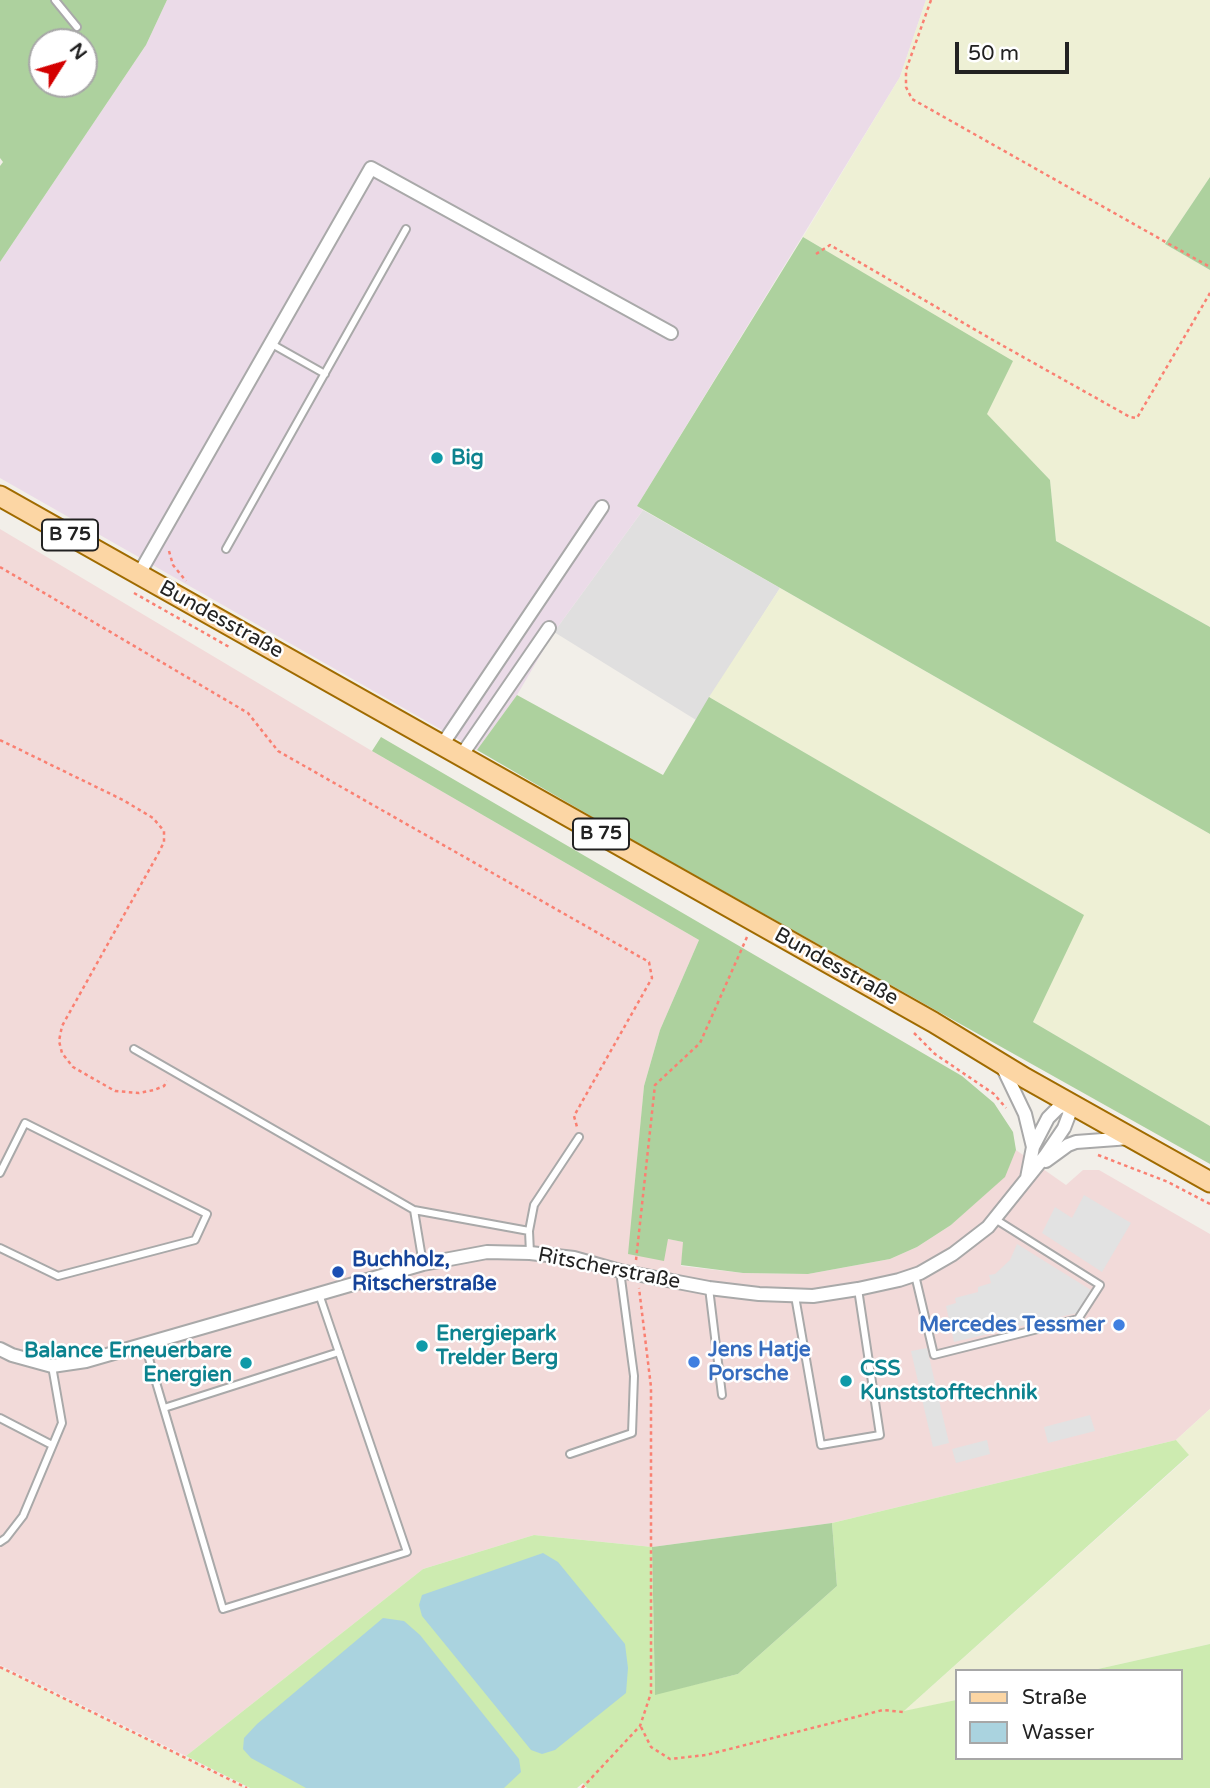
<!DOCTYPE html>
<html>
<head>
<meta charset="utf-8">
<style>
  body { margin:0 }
  #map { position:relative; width:1210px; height:1788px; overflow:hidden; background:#f2efe9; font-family:"Varela Round",sans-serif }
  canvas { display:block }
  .legend { position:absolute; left:955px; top:1669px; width:228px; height:91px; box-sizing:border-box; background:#fff; border:2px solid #a7a7a7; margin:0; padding:9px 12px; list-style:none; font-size:21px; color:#222 }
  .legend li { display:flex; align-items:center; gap:14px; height:35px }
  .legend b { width:35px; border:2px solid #a7a7a7 }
  .north { position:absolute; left:28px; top:28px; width:70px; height:70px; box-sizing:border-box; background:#fff; border:2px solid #a7a7a7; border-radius:50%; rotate:53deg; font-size:19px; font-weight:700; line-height:28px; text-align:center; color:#222 }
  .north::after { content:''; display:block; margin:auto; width:24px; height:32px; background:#d40000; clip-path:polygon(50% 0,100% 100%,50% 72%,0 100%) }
  .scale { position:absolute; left:955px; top:42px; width:114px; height:32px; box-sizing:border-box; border:4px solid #222; border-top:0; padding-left:9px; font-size:21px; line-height:24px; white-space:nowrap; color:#222; -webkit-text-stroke:5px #fff; paint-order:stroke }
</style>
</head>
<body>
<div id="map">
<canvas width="1210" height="1788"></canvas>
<ul class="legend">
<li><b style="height:9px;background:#fcd6a4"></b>Straße</li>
<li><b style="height:19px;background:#aad3df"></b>Wasser</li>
</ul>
<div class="north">N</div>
<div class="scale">50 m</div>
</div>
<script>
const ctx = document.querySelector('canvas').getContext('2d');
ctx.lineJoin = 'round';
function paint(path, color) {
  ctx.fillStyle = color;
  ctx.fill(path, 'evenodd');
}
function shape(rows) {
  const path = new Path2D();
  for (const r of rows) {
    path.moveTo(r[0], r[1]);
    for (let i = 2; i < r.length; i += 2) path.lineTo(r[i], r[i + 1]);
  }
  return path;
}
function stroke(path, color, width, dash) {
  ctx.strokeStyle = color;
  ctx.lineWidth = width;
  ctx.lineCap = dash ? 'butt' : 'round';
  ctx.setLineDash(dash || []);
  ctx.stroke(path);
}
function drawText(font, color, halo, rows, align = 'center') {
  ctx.font = font + ' "Varela Round",sans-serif';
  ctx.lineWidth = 5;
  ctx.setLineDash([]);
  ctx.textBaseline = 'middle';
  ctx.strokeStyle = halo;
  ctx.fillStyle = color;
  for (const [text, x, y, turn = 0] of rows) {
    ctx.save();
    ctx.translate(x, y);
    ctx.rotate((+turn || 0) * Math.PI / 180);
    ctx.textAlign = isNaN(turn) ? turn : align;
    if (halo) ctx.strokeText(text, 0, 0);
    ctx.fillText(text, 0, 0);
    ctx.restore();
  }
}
paint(shape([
  [643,510,780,588,696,720,554,632]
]), '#e0dfdf');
paint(shape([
  [0,529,372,751,699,940,660,1030,644,1086,629,1254,668,1239,684,1242,681,1266,743,1273,808,1274,890,1259,917,1247,951,1225,1004,1177,1016,1150,1066,1185,1083,1170,1099,1170,1210,1234,1210,1409,1176,1440,832,1523,652,1547,534,1535,423,1569,186,1756,0,1665]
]), '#f2dad9');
paint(shape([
  [167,0,926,0,900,77,637,506,643,510,554,632,517,695,477,750,0,478,0,262,146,45]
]), '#ebdbe8');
paint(shape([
  [926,0,1210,0,1210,177,1165,244,1210,270,1210,627,1056,541,1050,480,986,414,1012,362,803,237,900,77],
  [780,588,1210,834,1210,1126,1033,1022,1083,915,709,697],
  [1210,1409,1210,1644,1089,1671,956,1671,956,1700,903,1712,1189,1456,1176,1440],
  [0,1667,246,1788,0,1788]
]), '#eef0d5');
paint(shape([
  [1176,1440,1189,1455,904,1711,956,1700,956,1758,1180,1758,1180,1671,1089,1671,1210,1644,1210,1788,587,1788,583,1783,577,1788,250,1788,186,1756,423,1569,534,1535,652,1547,655,1694,738,1674,837,1586,832,1523]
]), '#cdebb0');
paint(shape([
  [0,0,167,0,146,45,0,262,0,166,3,162,0,158],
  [42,42,84,42,84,84,42,84],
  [1210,177,1210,270,1165,244],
  [803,237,1013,361,987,414,1050,480,1056,541,1210,627,1210,834,637,506],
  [517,695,663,775,709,697,1084,915,1033,1022,1210,1126,1210,1164,627,837,477,750],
  [381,737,962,1076,994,1103,1013,1132,1016,1150,1005,1177,951,1225,917,1247,890,1259,808,1274,743,1273,681,1265,683,1242,668,1239,664,1261,628,1254,644,1086,660,1030,699,940,372,751],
  [832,1523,837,1586,738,1674,655,1695,652,1547]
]), '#add19e');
paint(shape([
  [1084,1195,1131,1223,1102,1272,1042,1233,1055,1207,1072,1218],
  [1017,1244,1091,1290,1077,1313,954,1342,946,1306,956,1303,955,1298,978,1292,978,1287,991,1283,989,1275,995,1274,1010,1260],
  [927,1348,949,1443,933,1447,911,1351],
  [1090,1415,1095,1431,1048,1443,1044,1427],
  [987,1440,990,1454,956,1463,952,1449]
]), '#e2e2e2');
paint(shape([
  [543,1553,558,1562,625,1644,628,1668,626,1693,555,1750,542,1754,531,1750,475,1681,422,1616,419,1605,422,1595],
  [383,1618,404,1621,420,1635,519,1759,521,1772,504,1788,306,1788,251,1758,243,1749,244,1738,257,1724]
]), '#aad3df');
const lane = shape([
  [55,0,77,27],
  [270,343,325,374],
  [226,549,406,229],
  [134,1049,414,1210,529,1231],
  [0,1173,25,1123,207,1214,195,1240,58,1276,0,1248],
  [414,1210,423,1264],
  [530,1253,529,1231,534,1205,579,1137],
  [915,1275,934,1355,1078,1319,1100,1285,995,1219],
  [709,1288,722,1395],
  [795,1296,821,1445,880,1435,858,1289],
  [145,1345,223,1609,407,1552,319,1294],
  [164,1408,339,1352],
  [0,1418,52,1445],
  [570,1454,632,1433,634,1376,620,1271],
  [0,1542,6,1538,23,1516,62,1423,52,1366]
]);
const street = shape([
  [139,574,371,168,671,333],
  [442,745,602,507],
  [461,756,549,628],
  [1002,1066,1025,1114,1033,1147],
  [1046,1161,1068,1145,1076,1142,1130,1138],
  [0,1349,12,1355,52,1366,86,1361,423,1264,487,1252,530,1253,574,1258,620,1271,709,1288,759,1294,813,1296,858,1289,899,1280,920,1273,953,1254,988,1227,1045,1156,1064,1128,1069,1115,1070,1103,1058,1108,1048,1118,1033,1147,1027,1178]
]);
const primary = shape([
  [0,496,933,1022,1025,1078,1210,1182]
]);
stroke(lane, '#a9a9a9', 10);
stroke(street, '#a9a9a9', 16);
stroke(primary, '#a06b00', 23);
stroke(shape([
  [931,0,906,70,906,87,912,99,1210,267],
  [816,254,830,245,991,339,1130,417,1137,418,1210,293],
  [169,551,173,565,186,581],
  [0,567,248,713,278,751,649,962,652,978,574,1116,577,1127],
  [134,593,231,648],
  [0,740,123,800,153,818,164,831,164,842,158,854,62,1026,59,1041,62,1053,73,1067,115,1091,139,1093,154,1090,164,1086,167,1081],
  [914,1033,935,1054,994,1094,1006,1108],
  [1098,1155,1168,1182,1210,1204],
  [636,1260,655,1085,700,1043,747,937],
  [0,1667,247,1788],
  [641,1727,651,1747,670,1759,706,1755,883,1710,903,1712],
  [582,1788,640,1726,651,1693,651,1387,639,1288]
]), '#fa8072', 2.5, [3.5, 3.5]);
stroke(lane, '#fff', 6);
stroke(street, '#fff', 12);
stroke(primary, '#fcd6a4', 19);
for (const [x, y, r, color] of [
  [437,458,7,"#0f9aa8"],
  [338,1272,7,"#1a4fb4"],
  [1119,1325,7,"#3f7fe0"],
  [422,1346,7,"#0f9aa8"],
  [694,1362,7,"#3f7fe0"],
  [246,1363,7,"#0f9aa8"],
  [846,1381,7,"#0f9aa8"]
]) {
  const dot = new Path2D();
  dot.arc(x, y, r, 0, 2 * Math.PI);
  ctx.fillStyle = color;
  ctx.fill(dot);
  stroke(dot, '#fff', 2.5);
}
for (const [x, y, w] of [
  [70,535,56],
  [601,834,56]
]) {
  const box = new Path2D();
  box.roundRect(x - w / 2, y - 15.5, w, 31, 5);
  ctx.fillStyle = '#fff';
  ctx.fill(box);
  stroke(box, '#222', 2);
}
drawText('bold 19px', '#222', null, [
  ["B 75",70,535],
  ["B 75",601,834]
]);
drawText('bold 21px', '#0d838f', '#fff', [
  ["Big",451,458],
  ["Energiepark",436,1334],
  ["Trelder Berg",436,1358],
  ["Balance Erneuerbare",232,1351,"right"],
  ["Energien",232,1375,"right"],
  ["CSS",860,1369],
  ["Kunststofftechnik",860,1393]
], 'left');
drawText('21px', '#222', '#fff', [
  ["Bundesstraße",221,620,29],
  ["Bundesstraße",836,967,29],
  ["Ritscherstraße",609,1269,11]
]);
drawText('bold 21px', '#164399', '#fff', [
  ["Buchholz,",352,1260],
  ["Ritscherstraße",352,1284]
], 'left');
drawText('bold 21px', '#366cbe', '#fff', [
  ["Mercedes Tessmer",1105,1325],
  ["Jens Hatje",708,1350,"left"],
  ["Porsche",708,1374,"left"]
], 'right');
</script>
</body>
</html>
